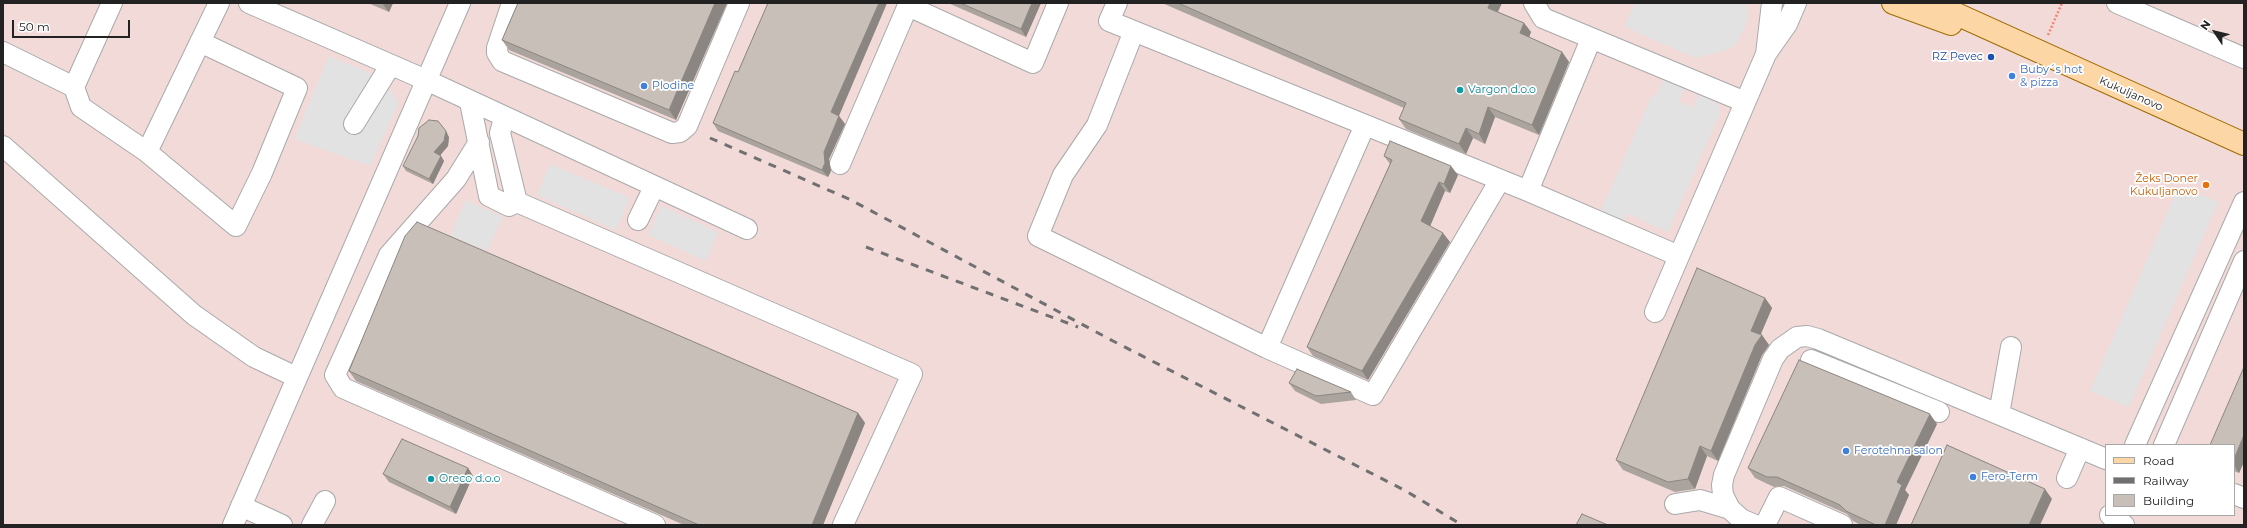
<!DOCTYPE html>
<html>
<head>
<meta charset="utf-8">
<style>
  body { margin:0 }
  #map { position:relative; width:2247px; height:528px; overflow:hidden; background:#f2efe9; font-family:Montserrat,sans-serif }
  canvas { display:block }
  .frame { position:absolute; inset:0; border:4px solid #222; pointer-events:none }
  .legend { position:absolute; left:2105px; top:444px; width:130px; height:72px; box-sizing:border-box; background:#fff; border:1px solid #a7a7a7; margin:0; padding:5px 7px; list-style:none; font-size:12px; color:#222 }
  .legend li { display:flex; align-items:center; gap:8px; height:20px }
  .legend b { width:20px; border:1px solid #a7a7a7 }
  .north { position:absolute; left:2195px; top:12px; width:40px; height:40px; -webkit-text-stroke:3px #fff; paint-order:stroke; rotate:305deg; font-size:11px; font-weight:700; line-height:16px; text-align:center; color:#222 }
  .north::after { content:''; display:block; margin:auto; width:14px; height:18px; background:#222; clip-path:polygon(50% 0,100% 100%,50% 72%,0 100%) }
  .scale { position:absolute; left:12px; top:20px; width:118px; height:18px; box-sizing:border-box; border:2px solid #222; border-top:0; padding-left:5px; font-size:12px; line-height:14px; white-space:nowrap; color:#222; -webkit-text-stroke:3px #fff; paint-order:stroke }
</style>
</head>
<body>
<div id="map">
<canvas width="2247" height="528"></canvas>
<div class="frame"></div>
<ul class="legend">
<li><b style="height:5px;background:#fcd6a4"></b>Road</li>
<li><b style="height:5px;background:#707070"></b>Railway</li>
<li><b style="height:11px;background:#c7bfb8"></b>Building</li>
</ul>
<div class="north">N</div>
<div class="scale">50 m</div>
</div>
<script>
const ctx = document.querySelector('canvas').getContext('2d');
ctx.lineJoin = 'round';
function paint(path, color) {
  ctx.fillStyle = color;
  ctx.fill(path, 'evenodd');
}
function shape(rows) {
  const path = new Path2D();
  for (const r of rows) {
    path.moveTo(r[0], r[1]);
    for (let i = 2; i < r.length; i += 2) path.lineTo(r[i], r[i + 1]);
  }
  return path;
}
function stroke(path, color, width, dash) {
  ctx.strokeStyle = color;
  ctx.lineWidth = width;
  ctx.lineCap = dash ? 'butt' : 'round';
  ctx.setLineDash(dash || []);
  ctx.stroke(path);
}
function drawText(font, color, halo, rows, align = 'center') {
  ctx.font = font + ' Montserrat,sans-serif';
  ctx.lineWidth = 3.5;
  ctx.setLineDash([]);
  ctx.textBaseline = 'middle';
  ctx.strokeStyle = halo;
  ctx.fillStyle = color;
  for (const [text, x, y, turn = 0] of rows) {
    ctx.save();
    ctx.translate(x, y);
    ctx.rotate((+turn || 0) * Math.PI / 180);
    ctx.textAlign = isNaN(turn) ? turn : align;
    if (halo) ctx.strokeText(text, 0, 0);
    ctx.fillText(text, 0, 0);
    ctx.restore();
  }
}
paint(shape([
  [3,3,2244,3,2244,525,3,525],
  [2106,445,2234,445,2234,515,2106,515]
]), '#f2dad9');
paint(shape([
  [1634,3,1746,3,1748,12,1746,24,1736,44,1727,50,1695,58,1625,27],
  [329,56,375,75,385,83,399,103,370,166,294,139],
  [1664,77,1685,86,1679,101,1693,108,1699,93,1715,102,1720,107,1720,113,1668,232,1627,213,1623,222,1600,213,1652,95,1656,96],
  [550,164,630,198,616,230,537,195],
  [2179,186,2218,202,2129,407,2090,391],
  [466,200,503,217,487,251,450,236],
  [661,206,718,232,706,261,648,235]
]), '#e2e2e2');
const minor = shape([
  [249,3,426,80,747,229],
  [512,3,497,48,497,53,502,61,672,133,680,132,687,126,739,3],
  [1117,3,1109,21,1528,191,1679,256],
  [1534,3,1543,18,1745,102],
  [1772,3,1766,54,1787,24,1796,3],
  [2117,3,2244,58],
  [908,6,1033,63,1058,3],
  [1134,31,1097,125,1063,175,1038,236,1267,348,1373,395,1500,180],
  [3,52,74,87,112,3],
  [74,87,81,107,147,152,236,226,262,173,297,88,200,42],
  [470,102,489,196,509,206,517,202,912,374,843,525],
  [504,118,500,133,517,202],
  [354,124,390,66],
  [479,142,456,179,389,255,335,375,343,388,655,525],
  [3,146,194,315,254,357,296,377],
  [147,152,219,3],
  [840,164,909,3],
  [1528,191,1591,39],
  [638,220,654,187],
  [1655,312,1766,54],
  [1267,348,1365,125],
  [1811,360,1939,412],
  [1999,414,2011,347],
  [2135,445,2244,202],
  [2164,445,2244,261],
  [2067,478,2080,448],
  [2234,494,2244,498],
  [1675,504,1700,500,1730,509],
  [241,506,282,525],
  [2110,515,2124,525],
  [233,525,460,3],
  [312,525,325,501],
  [1755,525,1741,519,1730,509,1723,495,1722,485,1724,475,1773,359,1780,349,1797,337,1807,336,1818,339,2106,459],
  [1765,525,1779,497,1842,525]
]);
const major = shape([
  [1893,3,1951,24],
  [1932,3,2244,144]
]);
stroke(minor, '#a9a9a9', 22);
stroke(major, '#a06b00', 24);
stroke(shape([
  [2048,35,2062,3]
]), '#fa8072', 2.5, [2, 2]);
stroke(minor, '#fff', 20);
stroke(major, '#fcd6a4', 22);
stroke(shape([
  [710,138,851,200,1113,341,1406,491,1462,525],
  [866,247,1078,327]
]), '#707070', 3, [8, 8]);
paint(shape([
  [368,3,393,3,389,12],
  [518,3,727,3,676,120,509,50,502,40],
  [768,3,887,3,839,116,845,124,829,159,831,171,828,177,718,131,713,123,738,72],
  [948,3,1041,3,1026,37],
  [1162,3,1502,3,1498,12,1524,23,1531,32,1529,37,1562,52,1569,62,1539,135,1495,117,1485,144,1473,138,1466,154,1406,129,1399,119,1404,108],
  [449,137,448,146,440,155,444,161,433,184,406,171,403,166],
  [1384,156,1458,175,1450,193,1445,191,1430,226,1450,242,1368,380,1313,356,1307,347,1390,164],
  [1765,298,1772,308,1761,334,1769,345,1762,355,1718,461,1707,456,1695,489,1675,492,1623,470,1616,460],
  [2244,367,2244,462,2239,473,2234,471,2234,445],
  [349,371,858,413,865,423,823,525,684,525,356,381],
  [1289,383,1351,392,1356,400,1321,404,1295,391],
  [1937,424,1905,490,1909,495,1896,525,1861,525,1853,521,1847,514,1784,486,1774,487,1755,478,1748,468],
  [468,468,473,476,456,514,389,482,383,474]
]), '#aba49e');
paint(shape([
  [382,3,393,3,389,12],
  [715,3,727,3,676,120,669,110],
  [879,3,887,3,837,120,831,112],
  [1032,3,1041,3,1026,37,1021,29],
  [1490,3,1502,3,1495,17,1488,8],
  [1524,23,1531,32,1527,43,1520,33],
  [1562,52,1569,62,1539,135,1532,125],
  [1488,107,1495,117,1485,144,1479,134],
  [839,116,845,124,829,159,831,171,828,177,822,170,824,152],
  [1466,128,1473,138,1466,154,1459,144],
  [446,131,449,137,448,146,438,158,434,152],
  [441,156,444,161,433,184,429,179],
  [1451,166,1458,175,1450,193,1444,184],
  [1439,182,1445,191,1428,231,1421,221],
  [1443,233,1450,242,1368,380,1362,371],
  [1765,298,1772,308,1758,340,1762,335,1769,345,1762,355,1718,461,1711,451,1751,331],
  [858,413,865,423,823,525,812,525],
  [1930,414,1937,424,1905,490,1909,495,1896,525,1885,525,1897,482],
  [2244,435,2244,462,2239,473,2234,465,2234,459],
  [1700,446,1707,456,1695,489,1688,479],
  [468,468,473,476,456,514,450,507],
  [2045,489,2052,499,2040,525,2029,525]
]), '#8b8681');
const building = shape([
  [518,3,715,3,669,110,502,40,518,3],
  [768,3,879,3,831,112,839,116,824,152,825,163,822,170,713,123,735,71,738,72,768,3],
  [960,3,1032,3,1021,29,960,3],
  [1178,3,1490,3,1488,8,1524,23,1520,33,1562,52,1532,125,1488,107,1479,134,1466,128,1459,144,1399,119,1406,103,1178,3],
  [429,120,438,121,446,131,444,141,434,152,441,156,429,179,403,166,418,136,419,128,429,120],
  [1390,141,1451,166,1444,184,1439,182,1421,221,1443,233,1362,371,1307,347,1392,160,1384,156,1390,141],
  [417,222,858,413,812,525,699,525,349,371,405,236,417,222],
  [1697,268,1765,298,1751,331,1762,335,1755,345,1711,451,1700,446,1688,479,1668,482,1616,460,1697,268],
  [1799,360,1930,414,1897,482,1902,485,1885,525,1876,525,1846,511,1840,505,1777,477,1767,477,1748,468,1799,360],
  [2244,367,2244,435,2234,459,2234,445,2210,445,2244,367],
  [1297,369,1351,392,1316,396,1289,383,1297,369],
  [402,439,468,468,450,507,383,474,402,439],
  [1947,445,2045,489,2029,525,1911,525,1947,445],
  [1582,514,1608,525,1576,525,1582,514]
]);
paint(building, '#c7bfb8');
stroke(building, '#8b8681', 1);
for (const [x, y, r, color] of [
  [1991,57,4,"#1a4fb4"],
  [2012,76,4,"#3f7fe0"],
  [644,86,4,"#3f7fe0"],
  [1460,90,4,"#0f9aa8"],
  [2206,185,4,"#e8710a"],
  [1846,451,4,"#3f7fe0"],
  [1973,477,4,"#3f7fe0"],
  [431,479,4,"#0f9aa8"]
]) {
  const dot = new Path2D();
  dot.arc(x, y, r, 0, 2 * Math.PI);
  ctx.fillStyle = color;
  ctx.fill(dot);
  stroke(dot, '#fff', 1.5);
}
drawText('11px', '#164399', '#fff', [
  ["RZ Pevec",1983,57]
], 'right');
drawText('11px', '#366cbe', '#fff', [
  ["Buby´s hot",2020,70],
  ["& pizza",2020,83],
  ["Plodine",652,86],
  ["Ferotehna salon",1854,451],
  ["Fero-Term",1981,477]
], 'left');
drawText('11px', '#0d838f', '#fff', [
  ["Vargon d.o.o",1468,90],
  ["Oreco d.o.o",439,479]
], 'left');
drawText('11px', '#222', '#fff', [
  ["Kukuljanovo",2131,94,24]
]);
drawText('11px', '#c56008', '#fff', [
  ["Žeks Doner",2198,179],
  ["Kukuljanovo",2198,192]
], 'right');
</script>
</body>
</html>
